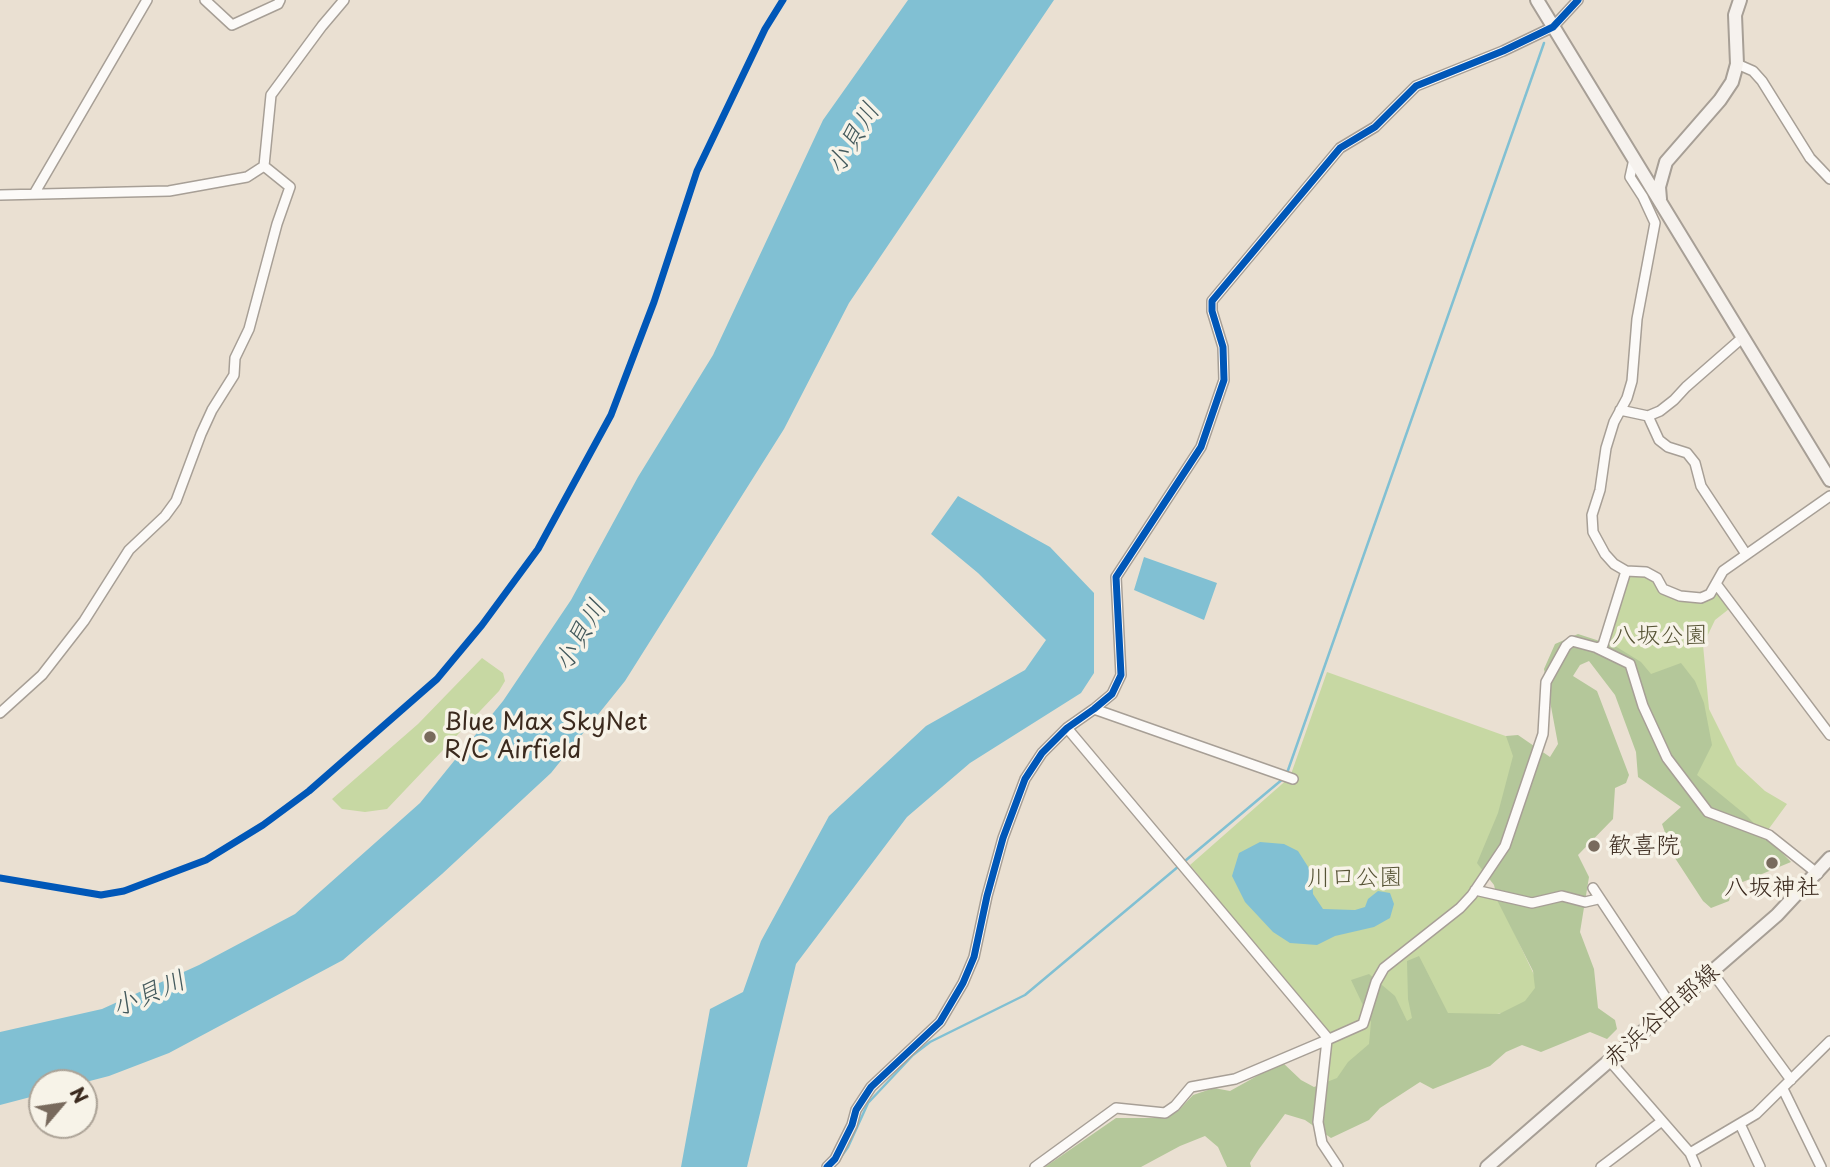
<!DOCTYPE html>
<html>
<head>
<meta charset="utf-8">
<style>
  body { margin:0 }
  #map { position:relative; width:1830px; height:1167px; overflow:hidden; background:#eae0d2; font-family:"Playpen Sans",sans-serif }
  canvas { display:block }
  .north { position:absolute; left:28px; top:1069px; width:70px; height:70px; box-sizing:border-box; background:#f7f3e8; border:2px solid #aca397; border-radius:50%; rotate:61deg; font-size:19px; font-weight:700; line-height:28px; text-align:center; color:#3b2a1e }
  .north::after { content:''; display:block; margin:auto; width:24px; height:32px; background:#786a5d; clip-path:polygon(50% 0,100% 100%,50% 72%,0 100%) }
</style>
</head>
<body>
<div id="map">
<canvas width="1830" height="1167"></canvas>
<div class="north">N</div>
</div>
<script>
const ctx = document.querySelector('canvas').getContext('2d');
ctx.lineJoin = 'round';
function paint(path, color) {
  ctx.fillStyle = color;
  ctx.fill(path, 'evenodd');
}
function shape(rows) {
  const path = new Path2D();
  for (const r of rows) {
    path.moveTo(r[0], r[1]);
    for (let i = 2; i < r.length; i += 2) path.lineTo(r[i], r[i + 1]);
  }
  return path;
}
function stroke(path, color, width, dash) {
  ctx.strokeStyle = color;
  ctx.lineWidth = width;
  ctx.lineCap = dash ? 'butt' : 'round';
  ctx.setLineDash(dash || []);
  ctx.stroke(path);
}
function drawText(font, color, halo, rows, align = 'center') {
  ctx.font = font + ' "Playpen Sans","Klee One",sans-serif';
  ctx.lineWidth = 7;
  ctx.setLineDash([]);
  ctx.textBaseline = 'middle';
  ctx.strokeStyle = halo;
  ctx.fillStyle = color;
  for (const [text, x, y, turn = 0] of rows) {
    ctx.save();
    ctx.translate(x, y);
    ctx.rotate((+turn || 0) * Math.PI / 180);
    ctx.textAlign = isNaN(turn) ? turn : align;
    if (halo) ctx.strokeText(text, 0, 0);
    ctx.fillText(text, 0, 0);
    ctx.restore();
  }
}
paint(shape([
  [1626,571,1646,572,1663,589,1710,597,1718,592,1729,609,1715,620,1703,645,1709,709,1737,765,1765,791,1787,804,1765,834,1712,812,1598,648],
  [482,658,503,673,505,681,499,691,387,809,365,812,342,809,332,799,418,724],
  [1327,672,1539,748,1473,895,1513,898,1511,926,1544,996,1511,1011,1457,1023,1323,1086,1331,1038,1190,865,1290,777]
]), '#c7d8a3');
paint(shape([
  [1578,634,1615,646,1641,662,1651,674,1681,663,1695,681,1704,703,1712,745,1697,775,1747,816,1791,862,1733,886,1729,901,1711,908,1703,901,1673,855,1662,824,1681,807,1638,777,1636,752,1615,695,1589,661,1580,665,1573,676,1597,691,1629,775,1626,783,1615,788,1613,819,1578,855,1589,877,1580,932,1594,969,1598,1008,1615,1020,1617,1029,1607,1039,1590,1032,1541,1052,1522,1045,1506,1052,1490,1066,1433,1089,1420,1082,1380,1108,1369,1120,1331,1138,1305,1120,1285,1114,1259,1149,1250,1163,1251,1167,1227,1167,1218,1147,1205,1136,1180,1146,1141,1167,1045,1167,1116,1118,1166,1118,1178,1111,1193,1095,1214,1088,1230,1091,1282,1062,1301,1080,1314,1087,1337,1078,1348,1062,1369,1044,1371,1022,1351,980,1369,974,1395,996,1407,1021,1412,1018,1408,999,1407,961,1419,956,1448,1013,1499,1014,1525,1001,1535,988,1533,971,1498,902,1494,885,1477,863,1498,813,1513,756,1506,736,1518,735,1550,757,1558,744,1544,669,1555,644]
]), '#b4c79a');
paint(shape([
  [908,0,1054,0,849,303,784,429,625,681,551,773,442,874,343,960,169,1053,109,1076,82,1083,42,1083,42,1094,0,1105,0,1032,102,1009,199,965,295,914,420,803,454,761,503,701,571,600,638,477,713,355,823,120],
  [958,496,1050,547,1094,593,1094,673,1081,693,970,763,907,817,796,964,747,1167,681,1167,710,1009,743,992,761,941,829,816,926,726,1025,670,1046,640,978,573,931,534],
  [1144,557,1217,583,1204,620,1134,590],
  [1260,842,1284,844,1298,851,1312,873,1313,894,1323,909,1355,910,1365,907,1368,899,1378,891,1390,893,1394,904,1390,918,1374,927,1335,936,1317,945,1290,943,1273,932,1245,902,1232,876,1239,853]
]), '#81c0d3');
stroke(shape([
  [1287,773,1544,43],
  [834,1167,848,1147,868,1103,913,1055,930,1042,1025,995,1284,778]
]), '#81c0d3', 2.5);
const street = shape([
  [205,0,232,25,278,4,280,0],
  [1737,64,1753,71,1762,81,1810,158,1830,179],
  [1634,159,1630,177,1643,197,1655,223,1637,319,1632,381,1627,398,1614,422,1606,448,1600,490,1592,515,1593,532,1605,554,1614,564,1626,571,1646,572,1657,578,1663,589,1680,596,1701,598,1710,594,1723,571,1830,496],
  [34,194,147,0],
  [0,195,169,191,247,177,264,166,271,95,322,26,344,0],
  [1620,410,1648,416,1660,411,1674,400,1686,387,1742,338],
  [1648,416,1659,440,1668,447,1687,453,1695,463,1701,486,1746,554],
  [1717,585,1830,735],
  [1597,648,1630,664,1643,706,1667,758,1708,812,1769,835,1818,874],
  [1094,709,1293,779],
  [0,713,42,675,84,621,129,550,165,516,176,501,201,434,212,410,234,375,235,358,249,329,277,224,290,187,264,166],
  [1593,888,1672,1007],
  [1475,890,1532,903,1562,896,1585,902,1598,899],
  [1712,972,1791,1080],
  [1609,1060,1690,1153,1696,1167],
  [1783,1089,1821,1167],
  [1740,1124,1760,1167],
  [1690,1153,1756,1114,1830,1041],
  [827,1167,835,1159,852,1125,856,1110,871,1087,940,1022,963,983,974,957,987,896,1003,838,1025,779,1042,753,1067,728,1094,709,1112,694,1121,675,1116,577,1201,447,1224,380,1223,347,1212,311,1212,301,1340,148,1375,127,1416,86,1503,51,1553,27,1578,0],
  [1035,1167,1116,1108,1165,1113,1175,1106,1191,1087,1235,1079,1327,1040,1326,1036,1067,728],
  [1338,1167,1322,1143,1318,1122,1327,1040,1363,1024,1376,982,1384,968,1460,908,1472,895,1505,846,1543,734,1546,682,1566,646,1572,641,1598,648,1603,645,1626,571],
  [1601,1167,1662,1121]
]);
const secondary = shape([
  [1537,0,1830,480],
  [1660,199,1659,187,1666,162,1720,100,1732,82,1737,64,1735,15,1740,0],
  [1487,1167,1777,915,1830,858]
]);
stroke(street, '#a79f96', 12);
stroke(secondary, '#a79f96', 16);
stroke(street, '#fcfaf8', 9);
stroke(secondary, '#f6f2ee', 12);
stroke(shape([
  [0,878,101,895,124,891,206,860,263,825,309,791,437,679,482,625,538,549,611,415,654,302,697,171,765,29,783,0],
  [827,1167,835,1159,852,1125,856,1110,871,1087,940,1022,963,983,974,957,987,896,1003,838,1025,779,1042,753,1067,728,1094,709,1112,694,1121,675,1116,577,1201,447,1224,380,1223,347,1212,311,1212,301,1340,148,1375,127,1416,86,1503,51,1553,27,1578,0]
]), '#0057b8', 7);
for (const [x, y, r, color] of [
  [430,737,7,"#786a5d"],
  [1594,846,7,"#786a5d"],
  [1772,863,7,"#786a5d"]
]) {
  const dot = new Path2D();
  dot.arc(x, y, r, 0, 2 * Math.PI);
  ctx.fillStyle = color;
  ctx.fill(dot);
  stroke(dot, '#f7f3e8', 2.5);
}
drawText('24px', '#575436', '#f7f3e8', [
  ["八坂公園",1660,636],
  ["川口公園",1355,878]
]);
drawText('24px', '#3b2a1e', '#f7f3e8', [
  ["Blue Max SkyNet",444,723],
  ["R/C Airfield",444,751],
  ["歓喜院",1608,846],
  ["八坂神社",1772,888,"center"]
], 'left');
drawText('24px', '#3b2a1e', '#f7f3e8', [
  ["赤浜谷田部線",1662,1016,-41]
]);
drawText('italic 26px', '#445a5d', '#f7f3e8', [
  ["小貝川",854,139,-59],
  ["小貝川",581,636,-60],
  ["小貝川",149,995,-23]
]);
</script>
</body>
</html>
